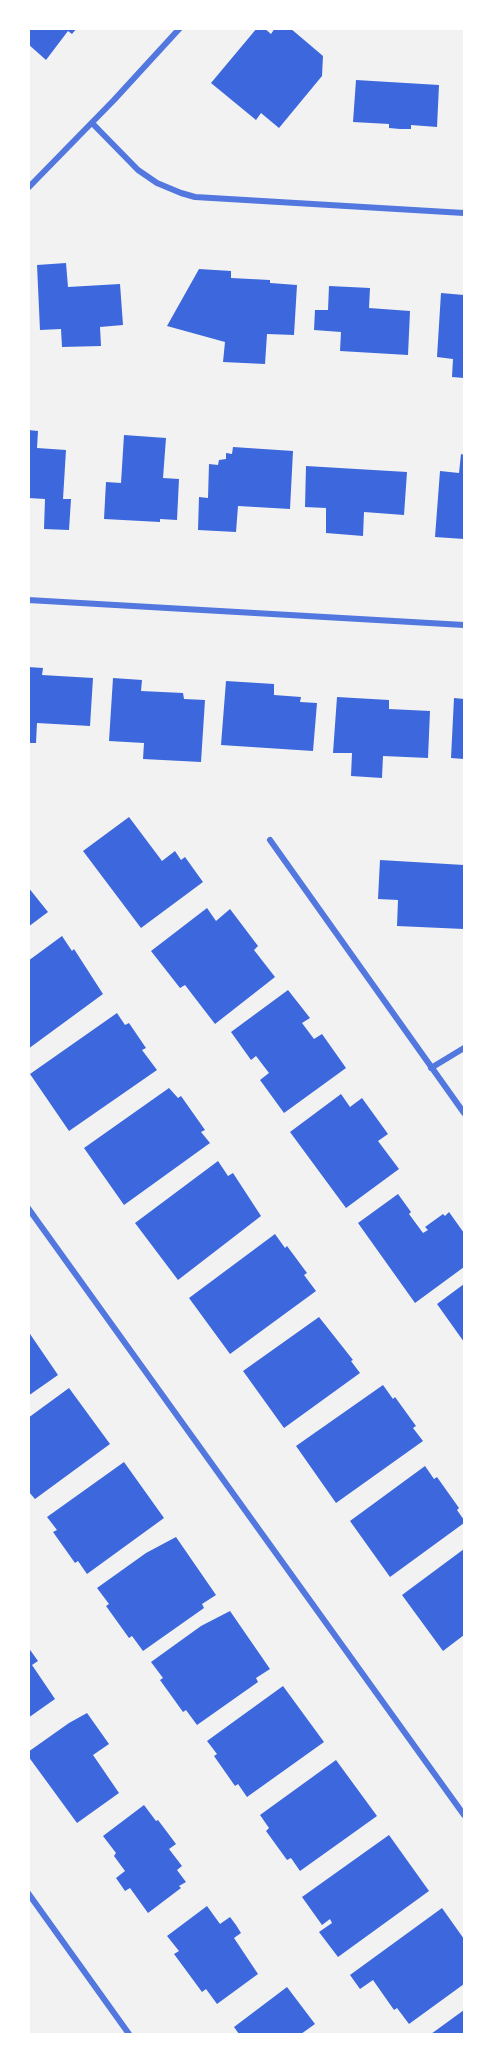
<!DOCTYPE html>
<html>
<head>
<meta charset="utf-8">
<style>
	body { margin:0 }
	#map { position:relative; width:493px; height:2063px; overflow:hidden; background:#f2f2f2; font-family:Mulish,sans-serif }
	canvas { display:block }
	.frame { position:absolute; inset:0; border:30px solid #fff; pointer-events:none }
</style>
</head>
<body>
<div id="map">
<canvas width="493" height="2063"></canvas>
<div class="frame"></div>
</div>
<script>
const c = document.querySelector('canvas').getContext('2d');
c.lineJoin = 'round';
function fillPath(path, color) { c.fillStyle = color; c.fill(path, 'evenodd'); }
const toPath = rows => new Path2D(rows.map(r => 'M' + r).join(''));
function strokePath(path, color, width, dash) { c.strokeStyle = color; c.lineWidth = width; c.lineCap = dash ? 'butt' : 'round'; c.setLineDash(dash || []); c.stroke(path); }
fillPath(toPath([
	[28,28,77,28,72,34,68,31,46,60,28,44],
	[257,28,264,28,271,34,275,28,290,28,323,56,322,76,279,128,261,113,256,120,211,83],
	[356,80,439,85,437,127,411,125,411,129,400,129,389,128,389,124,353,122],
	[66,263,68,287,120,284,123,325,100,327,101,346,62,347,61,329,40,330,37,265],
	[199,269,231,271,231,278,270,280,270,283,297,285,294,335,267,334,265,364,223,362,225,342,167,326],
	[329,286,370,288,369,308,410,311,408,355,340,351,341,332,314,330,315,310,328,310],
	[441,293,464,295,464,378,452,377,453,359,437,357],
	[28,430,38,431,37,448,66,450,63,499,71,499,69,530,44,529,45,499,28,498],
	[124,435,166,438,163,478,179,479,177,520,160,519,160,522,104,519,106,482,121,483],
	[233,447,293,451,290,509,238,506,236,532,198,530,199,497,208,498,209,464,218,465,219,460,226,459,226,453,232,454],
	[461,454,464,455,464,539,435,537,440,471,459,473],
	[306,466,407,472,404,515,364,512,363,536,326,533,326,508,305,507],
	[28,667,43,668,42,675,93,678,90,726,37,723,36,743,28,743],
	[113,678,142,680,141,691,183,693,184,699,205,700,201,762,143,759,144,743,109,741],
	[226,681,274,684,274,695,301,697,300,702,317,703,313,751,221,745],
	[337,697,389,700,389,709,430,711,428,758,383,756,382,778,351,776,352,753,333,753],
	[454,698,464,699,464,759,451,758],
	[129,817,162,861,175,851,181,860,185,857,203,882,141,928,83,851],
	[380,860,464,865,464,929,397,926,398,900,378,899],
	[28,887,48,912,28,927],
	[207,908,216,921,230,909,258,946,254,950,275,977,215,1024,185,985,180,988,151,951],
	[62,936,72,951,74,949,103,994,28,1049,28,961],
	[288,990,310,1018,302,1023,314,1039,322,1034,346,1068,284,1113,260,1080,269,1073,256,1056,251,1060,231,1032],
	[117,1013,125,1025,129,1023,146,1048,142,1050,157,1070,69,1131,30,1074],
	[169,1088,178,1098,181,1096,205,1130,201,1132,210,1143,124,1205,84,1148],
	[341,1094,350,1107,362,1098,388,1134,378,1141,399,1169,346,1208,290,1132],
	[218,1161,228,1176,233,1173,261,1216,178,1280,135,1223],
	[398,1194,411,1212,409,1214,423,1233,428,1230,425,1227,443,1214,445,1216,449,1212,464,1233,464,1267,415,1303,358,1223],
	[275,1234,285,1248,287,1246,307,1273,304,1275,316,1291,230,1354,189,1298],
	[464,1284,464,1342,437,1304],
	[319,1317,353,1360,351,1361,360,1373,284,1428,243,1371],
	[28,1331,58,1375,28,1396],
	[383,1385,393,1399,395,1397,416,1426,413,1428,423,1441,336,1503,296,1446],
	[69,1388,110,1444,35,1499,28,1491,28,1418],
	[124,1462,164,1518,87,1574,78,1561,75,1563,53,1532,57,1530,47,1517],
	[425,1466,434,1479,437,1477,459,1508,457,1510,464,1520,464,1523,390,1577,350,1521],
	[176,1537,216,1595,202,1604,204,1608,143,1651,132,1636,129,1638,106,1606,109,1604,97,1588,146,1553],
	[464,1549,464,1635,443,1651,402,1595],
	[230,1611,270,1669,256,1678,258,1682,197,1725,186,1710,183,1712,160,1680,163,1678,151,1662,201,1626],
	[28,1647,38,1661,32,1665,55,1699,28,1718],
	[283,1686,324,1742,247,1797,238,1784,235,1786,214,1756,217,1754,207,1741],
	[87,1713,109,1744,93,1755,119,1793,77,1823,28,1756,28,1752,69,1723],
	[336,1760,377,1816,300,1871,291,1858,287,1860,266,1831,269,1828,260,1815],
	[144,1805,156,1821,158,1820,176,1844,169,1849,182,1866,177,1870,186,1882,179,1886,181,1888,148,1913,130,1888,125,1891,116,1878,125,1871,114,1856,116,1853,103,1836],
	[389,1835,429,1891,338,1957,319,1932,332,1923,330,1919,322,1925,302,1897],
	[207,1906,220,1924,230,1917,236,1925,241,1933,234,1938,258,1974,217,2004,206,1989,202,1992,174,1954,179,1951,167,1936],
	[442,1908,464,1939,464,1984,409,2024,397,2008,394,2010,373,1980,360,1989,350,1975],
	[287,1987,315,2024,301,2034,239,2034,234,2027],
	[464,2010,464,2034,431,2034]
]), '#3d67dc');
strokePath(toPath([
	[92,123,138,170,157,183,181,193,195,197,464,213],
	[28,188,114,100,180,28],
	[28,600,464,625],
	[270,840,464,1113],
	[431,1068,464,1048],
	[28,1208,464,1815],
	[28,1893,129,2034]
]), '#5277de', 6);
</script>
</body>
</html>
